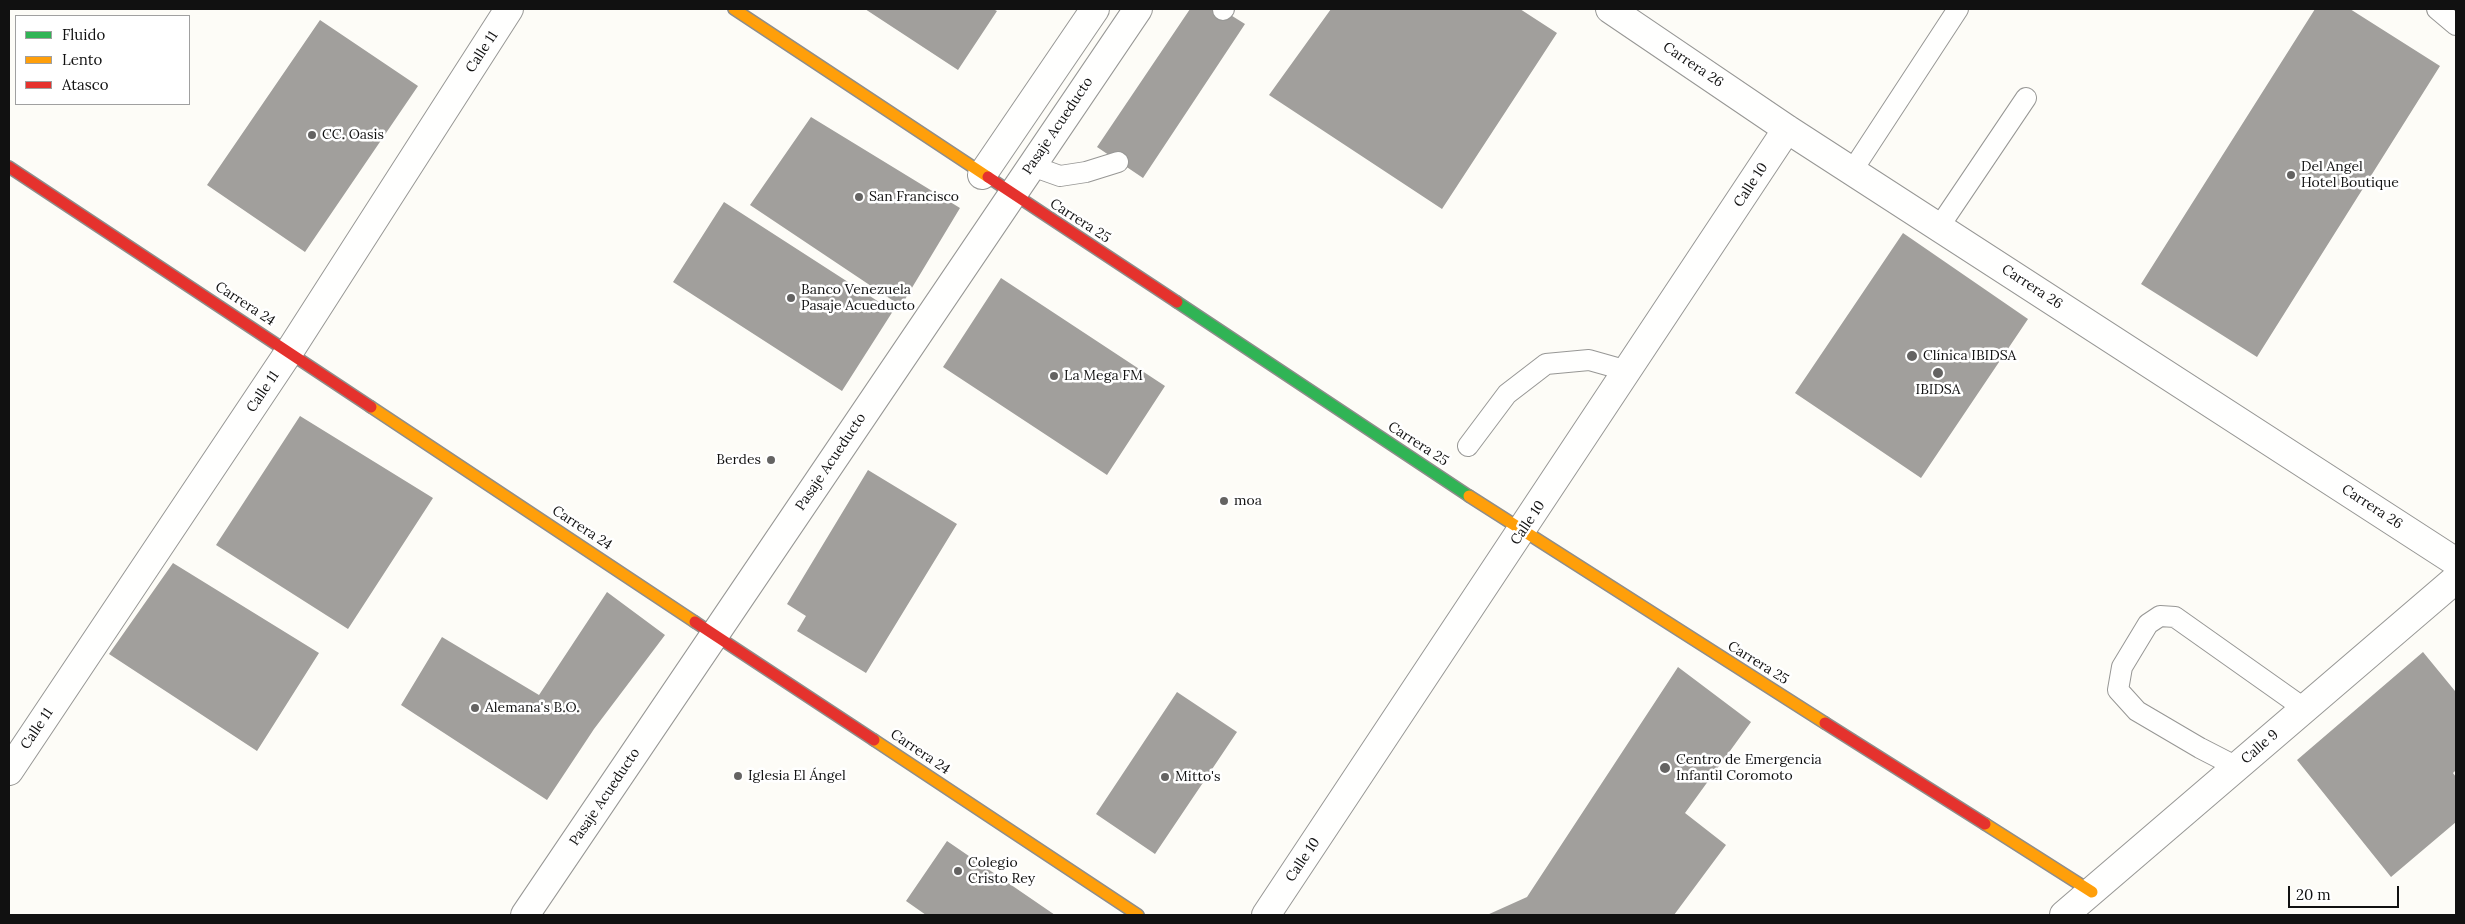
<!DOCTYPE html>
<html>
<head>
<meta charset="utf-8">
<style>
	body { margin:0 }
	#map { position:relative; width:2465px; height:924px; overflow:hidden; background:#fdfcf7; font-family:Lora,serif }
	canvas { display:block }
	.frame { position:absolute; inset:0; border:10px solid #111; pointer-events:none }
	.legend { position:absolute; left:15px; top:15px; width:175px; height:90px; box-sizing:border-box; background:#fff; border:1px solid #a0a0a0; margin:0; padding:6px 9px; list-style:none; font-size:15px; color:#111 }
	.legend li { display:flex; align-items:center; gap:10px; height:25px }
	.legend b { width:25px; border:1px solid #a0a0a0 }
	.scale { position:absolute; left:2288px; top:886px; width:111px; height:22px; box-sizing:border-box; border:2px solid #111; border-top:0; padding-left:6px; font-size:15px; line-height:18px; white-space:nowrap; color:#111; -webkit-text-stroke:4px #fff; paint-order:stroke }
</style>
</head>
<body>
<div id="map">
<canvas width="2465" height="924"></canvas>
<div class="frame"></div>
<ul class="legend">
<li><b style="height:6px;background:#30b455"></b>Fluido</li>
<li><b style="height:6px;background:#ff9f0a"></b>Lento</li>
<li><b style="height:6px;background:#e5322d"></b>Atasco</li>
</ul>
<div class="scale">20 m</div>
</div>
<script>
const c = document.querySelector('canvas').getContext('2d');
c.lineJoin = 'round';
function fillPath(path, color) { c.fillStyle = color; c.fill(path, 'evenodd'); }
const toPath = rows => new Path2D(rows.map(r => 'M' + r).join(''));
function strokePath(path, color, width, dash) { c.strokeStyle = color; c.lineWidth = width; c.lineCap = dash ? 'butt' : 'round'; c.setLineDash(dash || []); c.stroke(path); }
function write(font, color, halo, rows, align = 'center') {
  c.font = font + ' Lora,serif'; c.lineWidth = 5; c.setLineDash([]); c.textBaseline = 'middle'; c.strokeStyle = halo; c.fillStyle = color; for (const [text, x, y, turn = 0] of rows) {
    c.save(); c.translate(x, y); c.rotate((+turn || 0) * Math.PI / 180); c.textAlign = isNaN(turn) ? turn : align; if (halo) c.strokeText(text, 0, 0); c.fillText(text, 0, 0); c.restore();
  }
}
fillPath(toPath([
	[865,9,993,9,997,11,958,70],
	[1190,9,1221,9,1245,24,1143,178,1097,147],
	[1331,9,1520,9,1557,33,1442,209,1269,95],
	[2315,9,2350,9,2440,66,2257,357,2141,284],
	[320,20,418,86,305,252,207,185],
	[811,117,960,208,901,306,750,205],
	[724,202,893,311,842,391,673,282],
	[1903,233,2028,319,1921,478,1795,393],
	[1001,278,1165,386,1107,475,943,367],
	[300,416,433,498,348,629,216,545],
	[868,470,957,524,866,673,797,631,806,616,787,604],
	[173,563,319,653,257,751,109,654],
	[607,592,665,635,594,729,547,800,401,705,442,637,539,695],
	[2423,652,2455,691,2456,690,2456,770,2453,773,2456,777,2456,822,2391,877,2297,760],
	[1678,667,1751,722,1685,813,1726,845,1674,915,1487,915,1527,897],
	[1177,692,1237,732,1155,854,1096,814],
	[947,841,1055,915,926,915,906,901]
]), '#a19f9c');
const lane = toPath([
	[2437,9,2456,25],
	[1223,10,1224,9],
	[1032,166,1060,176,1086,172,1118,162],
	[1852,171,1958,9],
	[1939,227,2026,98],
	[1468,446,1507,394,1546,364,1589,360,1628,371],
	[2237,767,2200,748,2137,711,2118,690,2122,667,2148,624,2160,616,2175,617,2305,709]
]);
const street = toPath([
	[1610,9,1787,129,2456,562],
	[982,175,1095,9],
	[9,771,289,352,509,9],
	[525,915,1138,9],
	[1266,915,1787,129],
	[2064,915,2456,579]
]);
const fast = toPath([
	[1177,302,1469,496]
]);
const slow = toPath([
	[734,9,988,177],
	[371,407,695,622],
	[1469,496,1825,723],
	[874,740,1138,915],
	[1985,824,2092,892]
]);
const jam = toPath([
	[9,167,371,407],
	[988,177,1177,302],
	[695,622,874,740],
	[1825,723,1985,824]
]);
strokePath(lane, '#979795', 22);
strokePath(street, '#979795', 30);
strokePath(fast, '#8e8d8b', 14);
strokePath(slow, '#8e8d8b', 14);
strokePath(jam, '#8e8d8b', 14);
strokePath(lane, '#fffffe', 20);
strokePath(street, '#fffffe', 28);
strokePath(fast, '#30b455', 11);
strokePath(slow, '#ff9f0a', 11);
strokePath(jam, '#e5322d', 11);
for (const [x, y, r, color] of [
	[312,135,5,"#646362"],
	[2291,175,5,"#646362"],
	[859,197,5,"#646362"],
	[791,298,5,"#646362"],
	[1912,356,6,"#646362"],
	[1938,373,6,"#646362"],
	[1054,376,5,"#646362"],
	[771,460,5,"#646362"],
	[1224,501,5,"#646362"],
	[475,708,5,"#646362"],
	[1665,768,6,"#646362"],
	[738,776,5,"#646362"],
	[1165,777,5,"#646362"],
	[958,871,5,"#646362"]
]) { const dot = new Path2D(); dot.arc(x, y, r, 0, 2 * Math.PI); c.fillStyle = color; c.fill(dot); strokePath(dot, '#fff', 2); }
write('14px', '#111', '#fff', [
	["Calle 11",482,52,-57],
	["Carrera 26",1693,65,34],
	["Pasaje Acueducto",1058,126,-56],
	["Calle 10",1751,185,-57],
	["Carrera 25",1080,221,33],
	["Carrera 26",2032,287,33],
	["Carrera 24",245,304,33],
	["Calle 11",263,392,-56],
	["Carrera 25",1418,444,33],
	["Pasaje Acueducto",831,462,-56],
	["Carrera 26",2372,507,33],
	["Calle 10",1528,523,-56],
	["Carrera 24",582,528,33],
	["Carrera 25",1758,663,32],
	["Calle 11",37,729,-56],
	["Calle 9",2260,747,-41],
	["Carrera 24",920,752,34],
	["Pasaje Acueducto",605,797,-56],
	["Calle 10",1303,860,-56]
]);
write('14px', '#111', '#fff', [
	["CC. Oasis",322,135],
	["Del Angel",2301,167],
	["Hotel Boutique",2301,183],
	["San Francisco",869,197],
	["Banco Venezuela",801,290],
	["Pasaje Acueducto",801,306],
	["Clínica IBIDSA",1923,356],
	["La Mega FM",1064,376],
	["IBIDSA",1938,390,"center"],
	["Berdes",761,460,"right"],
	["moa",1234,501],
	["Alemana's B.O.",485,708],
	["Centro de Emergencia",1676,760],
	["Infantil Coromoto",1676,776],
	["Iglesia El Ángel",748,776],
	["Mitto's",1175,777],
	["Colegio",968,863],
	["Cristo Rey",968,879]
], 'left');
</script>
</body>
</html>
